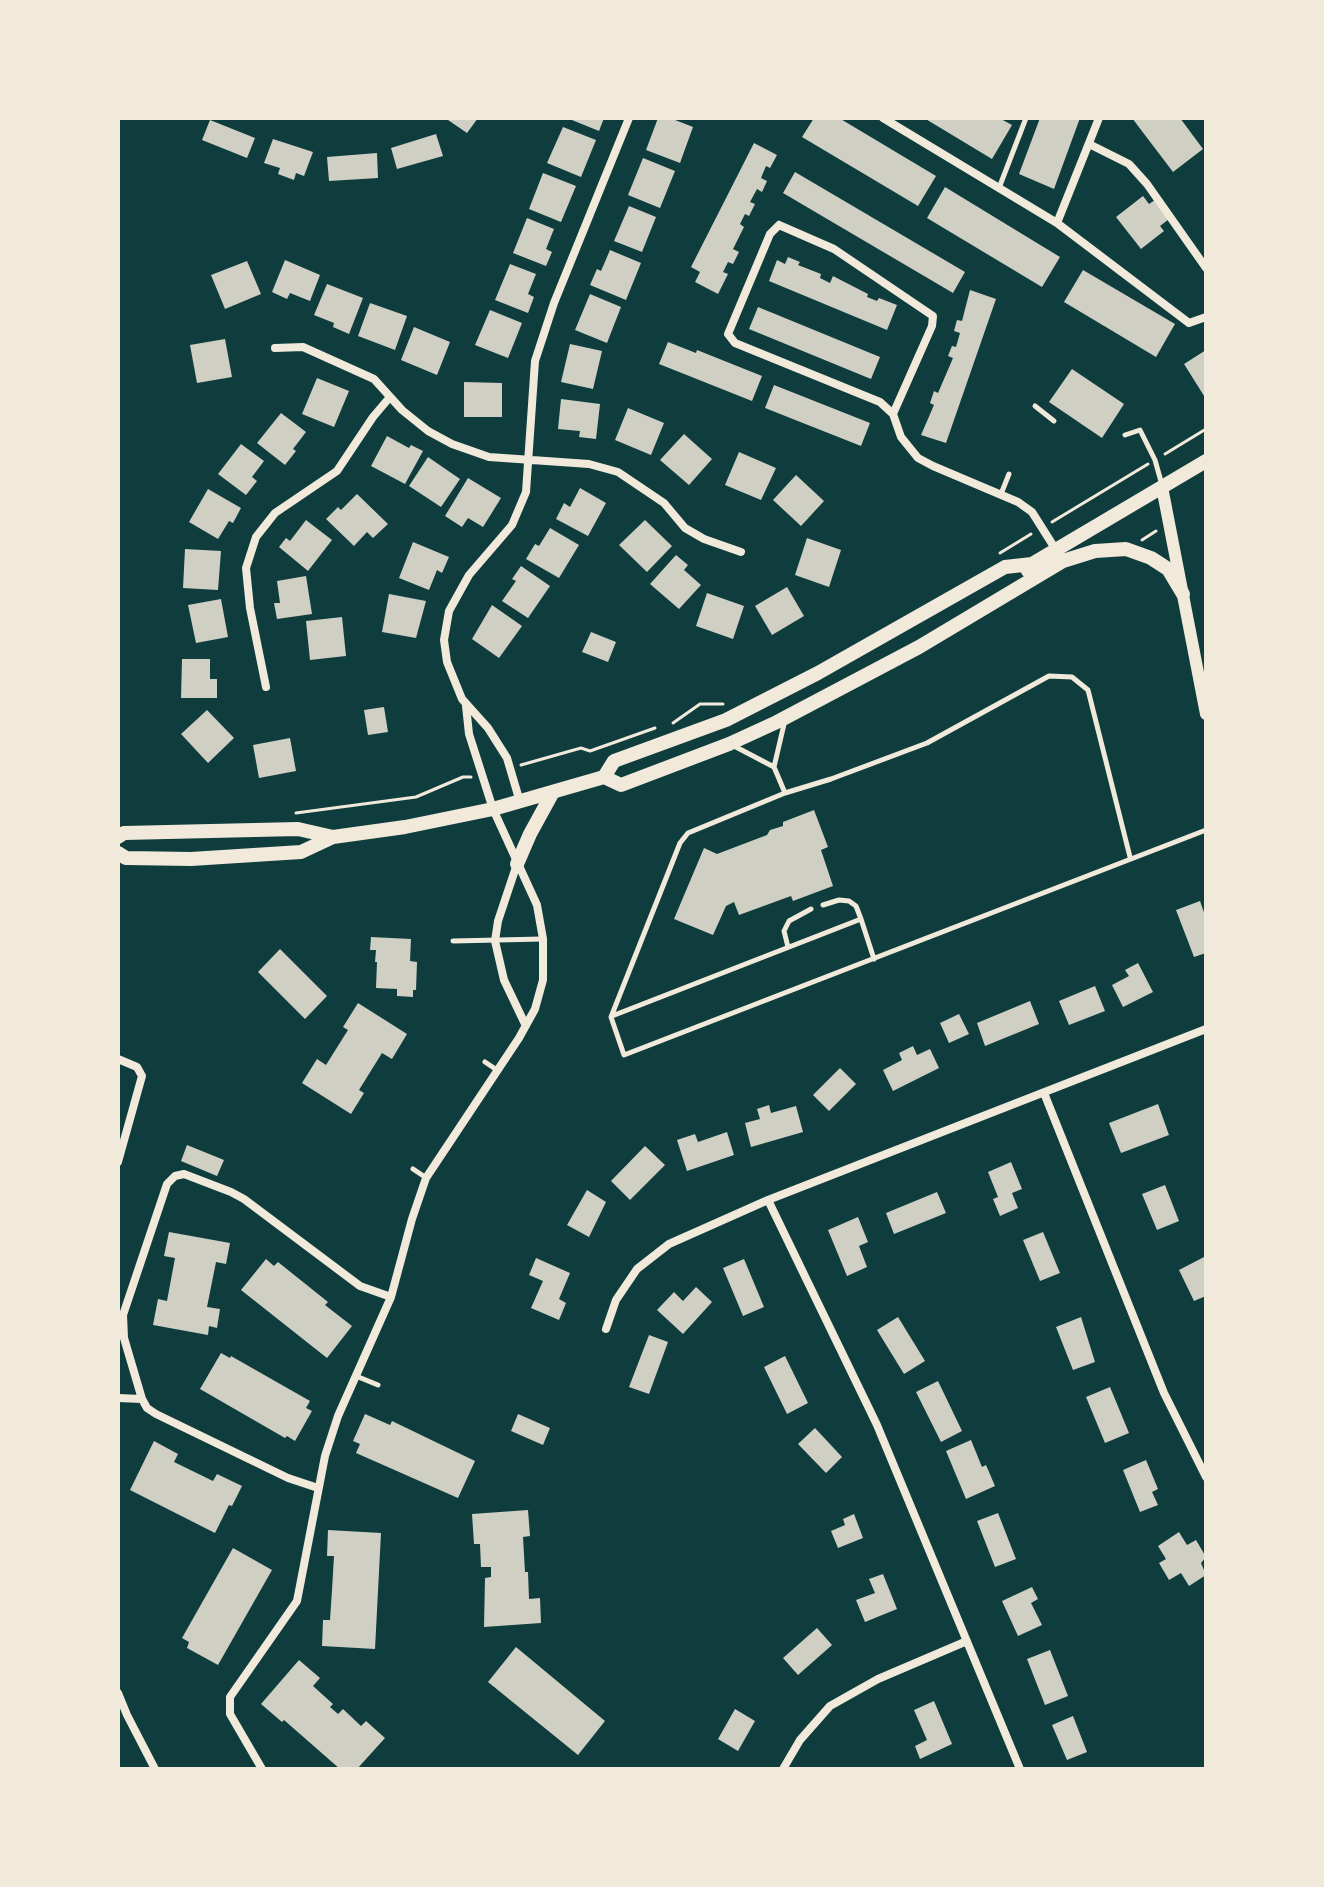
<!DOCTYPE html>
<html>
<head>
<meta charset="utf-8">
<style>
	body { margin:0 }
	#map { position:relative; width:1324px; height:1887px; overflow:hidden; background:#0f3d3e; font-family:"Public Sans",sans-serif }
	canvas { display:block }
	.frame { position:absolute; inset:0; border:120px solid #f1e9da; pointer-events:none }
</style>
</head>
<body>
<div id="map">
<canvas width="1324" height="1887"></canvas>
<div class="frame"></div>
</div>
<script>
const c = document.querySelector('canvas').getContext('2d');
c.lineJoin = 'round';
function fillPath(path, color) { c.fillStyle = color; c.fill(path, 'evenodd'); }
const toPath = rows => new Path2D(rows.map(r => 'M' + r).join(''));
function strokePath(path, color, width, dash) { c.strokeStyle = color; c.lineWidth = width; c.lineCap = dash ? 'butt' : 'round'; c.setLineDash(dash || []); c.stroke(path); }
fillPath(toPath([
	[450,118,478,118,467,133,448,120],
	[567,118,604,118,599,131],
	[658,118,670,118,693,127,680,163,646,150],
	[814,118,839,118,936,176,918,206,802,137],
	[924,118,999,118,1012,125,992,159],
	[1040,118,1080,118,1054,189,1019,174],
	[1132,118,1180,118,1203,149,1173,172],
	[210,120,255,138,247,158,202,140],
	[563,127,596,140,581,177,547,163],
	[436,134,443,156,397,169,391,148],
	[273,139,313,152,304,176,296,173,294,180,278,174,280,168,264,163],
	[754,143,777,155,770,168,766,166,761,178,767,181,762,192,757,189,750,202,755,204,749,216,745,214,740,224,744,227,733,249,739,252,733,264,728,262,723,272,728,274,718,294,695,282,700,272,691,267],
	[377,153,378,178,329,181,327,157],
	[643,158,675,171,660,208,628,195],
	[795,172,965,272,953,293,783,193],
	[543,173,576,186,561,222,529,209],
	[945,187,1060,257,1042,287,927,218],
	[1143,196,1149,204,1155,200,1169,219,1160,226,1164,231,1141,249,1116,217],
	[629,206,656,217,642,252,614,241],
	[527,218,554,229,546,249,552,252,546,266,513,253],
	[610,250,641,263,626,300,590,285,597,269,601,271],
	[788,257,800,262,798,265,821,274,820,278,830,283,833,276,868,294,867,297,877,301,879,298,897,305,887,330,769,281,777,260,785,264],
	[285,260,320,275,310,301,290,293,287,299,272,292],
	[247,261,261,294,225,309,211,275],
	[510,264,536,274,528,294,534,297,528,313,495,300],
	[1083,270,1175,324,1156,357,1064,302],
	[327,284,363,298,349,334,333,327,334,323,314,315],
	[970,290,996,299,946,443,921,435,934,405,930,403,934,391,938,393,953,358,948,356,952,346,956,347,960,333,954,331,957,320,962,321],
	[590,294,621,307,607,343,575,330],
	[370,303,407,316,395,350,358,336],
	[758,307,880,357,871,379,749,329],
	[490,310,522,323,508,358,475,345],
	[414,327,450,342,437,375,401,360],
	[225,339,232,377,197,383,190,345],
	[668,342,696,353,697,350,762,376,752,401,659,364],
	[570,344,602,351,593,389,561,382],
	[1206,350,1206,399,1184,364],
	[1072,369,1124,404,1102,438,1049,402],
	[317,378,349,391,334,427,302,414],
	[464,382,502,383,502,417,464,417],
	[774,385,870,423,861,446,765,408],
	[561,399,600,404,596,439,579,437,580,431,558,429],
	[628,408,664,423,651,455,615,440],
	[281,413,306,432,293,449,296,451,285,465,257,443],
	[684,434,712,459,689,485,660,460],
	[387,436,409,448,411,445,423,451,405,484,371,466],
	[241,444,264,461,252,477,257,481,246,495,218,474],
	[739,452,776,468,761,500,725,485],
	[428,457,460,479,441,507,409,486],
	[796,475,824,501,801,526,773,500],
	[468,478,501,498,483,527,468,518,462,527,445,516],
	[580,488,606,503,588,536,556,519,564,503,570,507],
	[208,489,241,508,233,523,229,521,218,539,189,522],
	[357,494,388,524,373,538,367,532,354,546,326,519,338,507,341,510],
	[306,520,332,540,308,571,279,547,286,538,290,541],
	[645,520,672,546,647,572,619,545],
	[550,528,579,545,559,578,526,559,535,544,539,546],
	[807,538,841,550,829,587,795,575],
	[413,542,449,557,442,573,437,570,429,590,399,578],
	[185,549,221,551,218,590,183,588],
	[676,555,688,565,684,570,701,585,679,609,650,584],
	[521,566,550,586,528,618,502,601,516,581,512,579],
	[306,576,312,614,277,619,274,603,280,603,277,581],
	[787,587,804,616,772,635,755,606],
	[707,593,744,606,733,639,696,626],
	[389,594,426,601,416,638,382,632],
	[221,599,228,637,196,643,188,605],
	[492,605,522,626,499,658,472,639],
	[342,617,346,656,310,660,306,621],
	[591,632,616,642,608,662,582,652],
	[182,659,210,659,210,679,217,679,217,698,181,698],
	[384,707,388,732,368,735,364,710],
	[207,710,234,738,208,763,181,734],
	[290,738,296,771,259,778,253,745],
	[814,810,828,847,821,850,833,886,793,901,791,896,739,915,734,902,726,906,713,935,674,919,704,848,717,854,767,835,770,830,783,826,783,822],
	[1200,901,1206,918,1206,953,1194,957,1176,910],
	[371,937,411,939,410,961,417,962,416,990,413,990,413,997,397,996,397,989,376,988,377,962,375,962,376,950,370,950],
	[280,949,327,996,305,1019,258,972],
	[1138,963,1153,992,1123,1007,1112,985,1129,976,1125,970],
	[1095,986,1105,1011,1069,1025,1059,1001],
	[1030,1001,1039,1024,985,1046,977,1023],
	[358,1003,407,1034,392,1059,382,1053,359,1090,364,1093,351,1114,302,1083,317,1059,326,1065,348,1030,343,1027],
	[959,1014,969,1034,949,1043,940,1023],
	[913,1046,917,1055,930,1049,939,1068,893,1091,883,1070,902,1060,899,1053],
	[840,1068,856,1084,829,1111,813,1095],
	[1158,1104,1169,1135,1121,1153,1109,1123],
	[769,1105,771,1113,796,1106,803,1132,751,1147,745,1123,760,1119,757,1109],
	[727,1132,734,1155,687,1171,677,1140,695,1134,698,1142],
	[187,1145,224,1160,217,1176,181,1161],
	[645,1146,665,1165,630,1200,611,1181],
	[1011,1162,1022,1189,1012,1193,1018,1208,1000,1216,993,1199,998,1197,988,1172],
	[1165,1185,1179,1221,1157,1230,1142,1194],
	[587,1190,606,1202,589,1237,567,1225],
	[937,1192,946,1213,894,1234,886,1213],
	[858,1217,868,1242,859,1246,867,1267,847,1276,828,1230],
	[169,1232,230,1243,226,1264,216,1262,207,1307,220,1309,217,1328,209,1326,208,1335,153,1325,158,1299,167,1301,175,1258,164,1256],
	[1043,1232,1060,1273,1040,1281,1023,1240],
	[1206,1256,1206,1296,1194,1301,1179,1270],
	[536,1258,570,1273,559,1299,566,1303,559,1320,531,1308,543,1281,529,1275],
	[266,1259,274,1266,278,1262,328,1302,325,1305,352,1326,327,1358,241,1290],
	[744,1259,764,1307,743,1316,723,1268],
	[696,1287,712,1302,683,1334,657,1310,674,1292,683,1301],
	[898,1317,925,1361,904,1374,877,1330],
	[1081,1317,1095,1362,1073,1370,1056,1327],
	[649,1335,668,1342,649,1394,629,1387],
	[221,1353,230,1358,231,1356,310,1401,306,1408,312,1411,295,1441,287,1436,285,1438,200,1389],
	[785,1356,808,1403,787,1414,764,1367],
	[938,1381,962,1431,941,1442,916,1392],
	[1110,1387,1129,1433,1105,1443,1086,1397],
	[365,1414,390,1425,392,1421,475,1461,458,1498,356,1453,360,1444,353,1441],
	[518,1414,550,1428,543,1445,511,1431],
	[815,1428,842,1457,826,1473,798,1444],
	[971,1440,982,1467,986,1465,995,1486,966,1499,946,1451],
	[154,1441,178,1454,174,1462,213,1481,217,1474,242,1486,232,1506,229,1505,215,1533,130,1490],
	[1146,1460,1158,1489,1152,1492,1158,1505,1140,1512,1123,1470],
	[528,1510,530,1536,523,1537,525,1572,528,1572,529,1599,540,1598,541,1623,484,1627,485,1578,491,1577,491,1567,481,1567,480,1544,474,1544,472,1514],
	[998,1513,1016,1559,995,1567,977,1521],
	[854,1514,863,1538,838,1548,831,1531,845,1525,843,1519],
	[328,1530,381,1533,375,1649,322,1646,323,1620,330,1620,332,1590,334,1556,327,1556],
	[1179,1532,1187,1545,1196,1540,1206,1557,1201,1563,1206,1575,1189,1586,1181,1573,1169,1580,1159,1563,1166,1559,1158,1546],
	[233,1548,272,1570,218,1665,187,1648,189,1642,182,1638],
	[883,1574,897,1609,865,1622,856,1600,875,1593,869,1579],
	[1032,1587,1038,1599,1031,1603,1042,1625,1018,1636,1002,1601],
	[817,1628,832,1645,798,1675,783,1658],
	[516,1647,605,1721,578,1755,488,1682],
	[1050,1650,1068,1696,1045,1705,1027,1659],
	[299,1660,320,1678,313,1686,333,1704,330,1707,338,1714,343,1709,361,1726,366,1721,385,1738,357,1769,340,1769,284,1720,282,1722,261,1704],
	[934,1701,952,1744,920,1759,915,1746,927,1740,914,1710],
	[735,1709,755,1721,738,1751,718,1739],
	[1073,1716,1087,1752,1067,1760,1052,1725]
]), '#cfcfc3');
strokePath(toPath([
	[1165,454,1206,429],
	[1052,522,1148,464],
	[1142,540,1156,531],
	[1000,553,1031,534],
	[673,723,700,704,723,704],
	[521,765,581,748,590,751,655,728],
	[296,813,416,797,463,777,471,777]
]), '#f1e9da', 3);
strokePath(toPath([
	[999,188,1026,118],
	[1035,406,1054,421],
	[1125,435,1140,430,1155,460,1162,485],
	[1001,494,1009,474],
	[734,746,774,767,785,720],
	[774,767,785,793,688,833,680,843,611,1017,624,1055,1206,830],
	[785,793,831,779,927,743,1049,676,1072,677,1088,690,1130,857],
	[823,905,839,900,849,901,856,906,861,919],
	[453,941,542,939],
	[788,947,784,931,789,921,811,909],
	[612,1016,861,919,874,959],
	[485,1062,497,1070],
	[413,1169,425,1177],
	[356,1376,378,1385]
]), '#f1e9da', 5);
strokePath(toPath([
	[883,118,1057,223,1189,323,1206,317],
	[1089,144,1129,164,1147,184,1206,268],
	[1057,223,1099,118],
	[779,225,834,249,933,316,932,326,893,414,880,402,735,343,728,334,770,234,779,225],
	[275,348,303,347,374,379,402,410,428,431,452,444,489,457,589,464,618,472,664,503,685,528,704,539,741,552],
	[893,414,901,437,918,458,933,466,1018,502,1032,512,1056,550],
	[266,687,250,608,246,568,256,537,275,513,337,471,373,417,390,397],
	[520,802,507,758,488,728,462,699,447,662,444,640,449,611,469,575,512,525,526,492,535,361,554,303,629,118],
	[517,864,498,921,495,941,504,980,525,1024],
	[118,1059,137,1067,142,1076,118,1162],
	[1044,1093,1164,1393,1206,1477],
	[768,1200,877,1425,1020,1769],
	[606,1329,616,1300,637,1269,669,1244,768,1200,1206,1029],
	[118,1398,142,1399],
	[318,1488,288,1478,156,1414,147,1408,142,1399,124,1338,123,1315,167,1184,175,1176,184,1174,231,1192,244,1199,360,1286,391,1297],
	[118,1693,127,1715,155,1769],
	[262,1769,230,1714,230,1697,297,1601,325,1456,338,1416,391,1297,412,1219,426,1178,519,1038,535,1009,543,980,543,939,537,905,493,809,469,734,466,706],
	[783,1769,800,1740,830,1706,878,1679,967,1641]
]), '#f1e9da', 8);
strokePath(toPath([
	[1162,487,1206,714]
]), '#f1e9da', 12);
strokePath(toPath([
	[1028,571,1032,564,1206,461],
	[604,777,621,785,729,744,777,722,919,647,1063,561,1095,551,1126,549,1151,558,1168,569,1183,594],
	[118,837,124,833,298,829,333,837],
	[118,853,126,858,191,859,301,852,333,837,405,827,493,809,604,777,614,761,726,720,818,673,1005,567,1032,564],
	[517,864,530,834,553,792]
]), '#f1e9da', 14);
</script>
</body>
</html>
